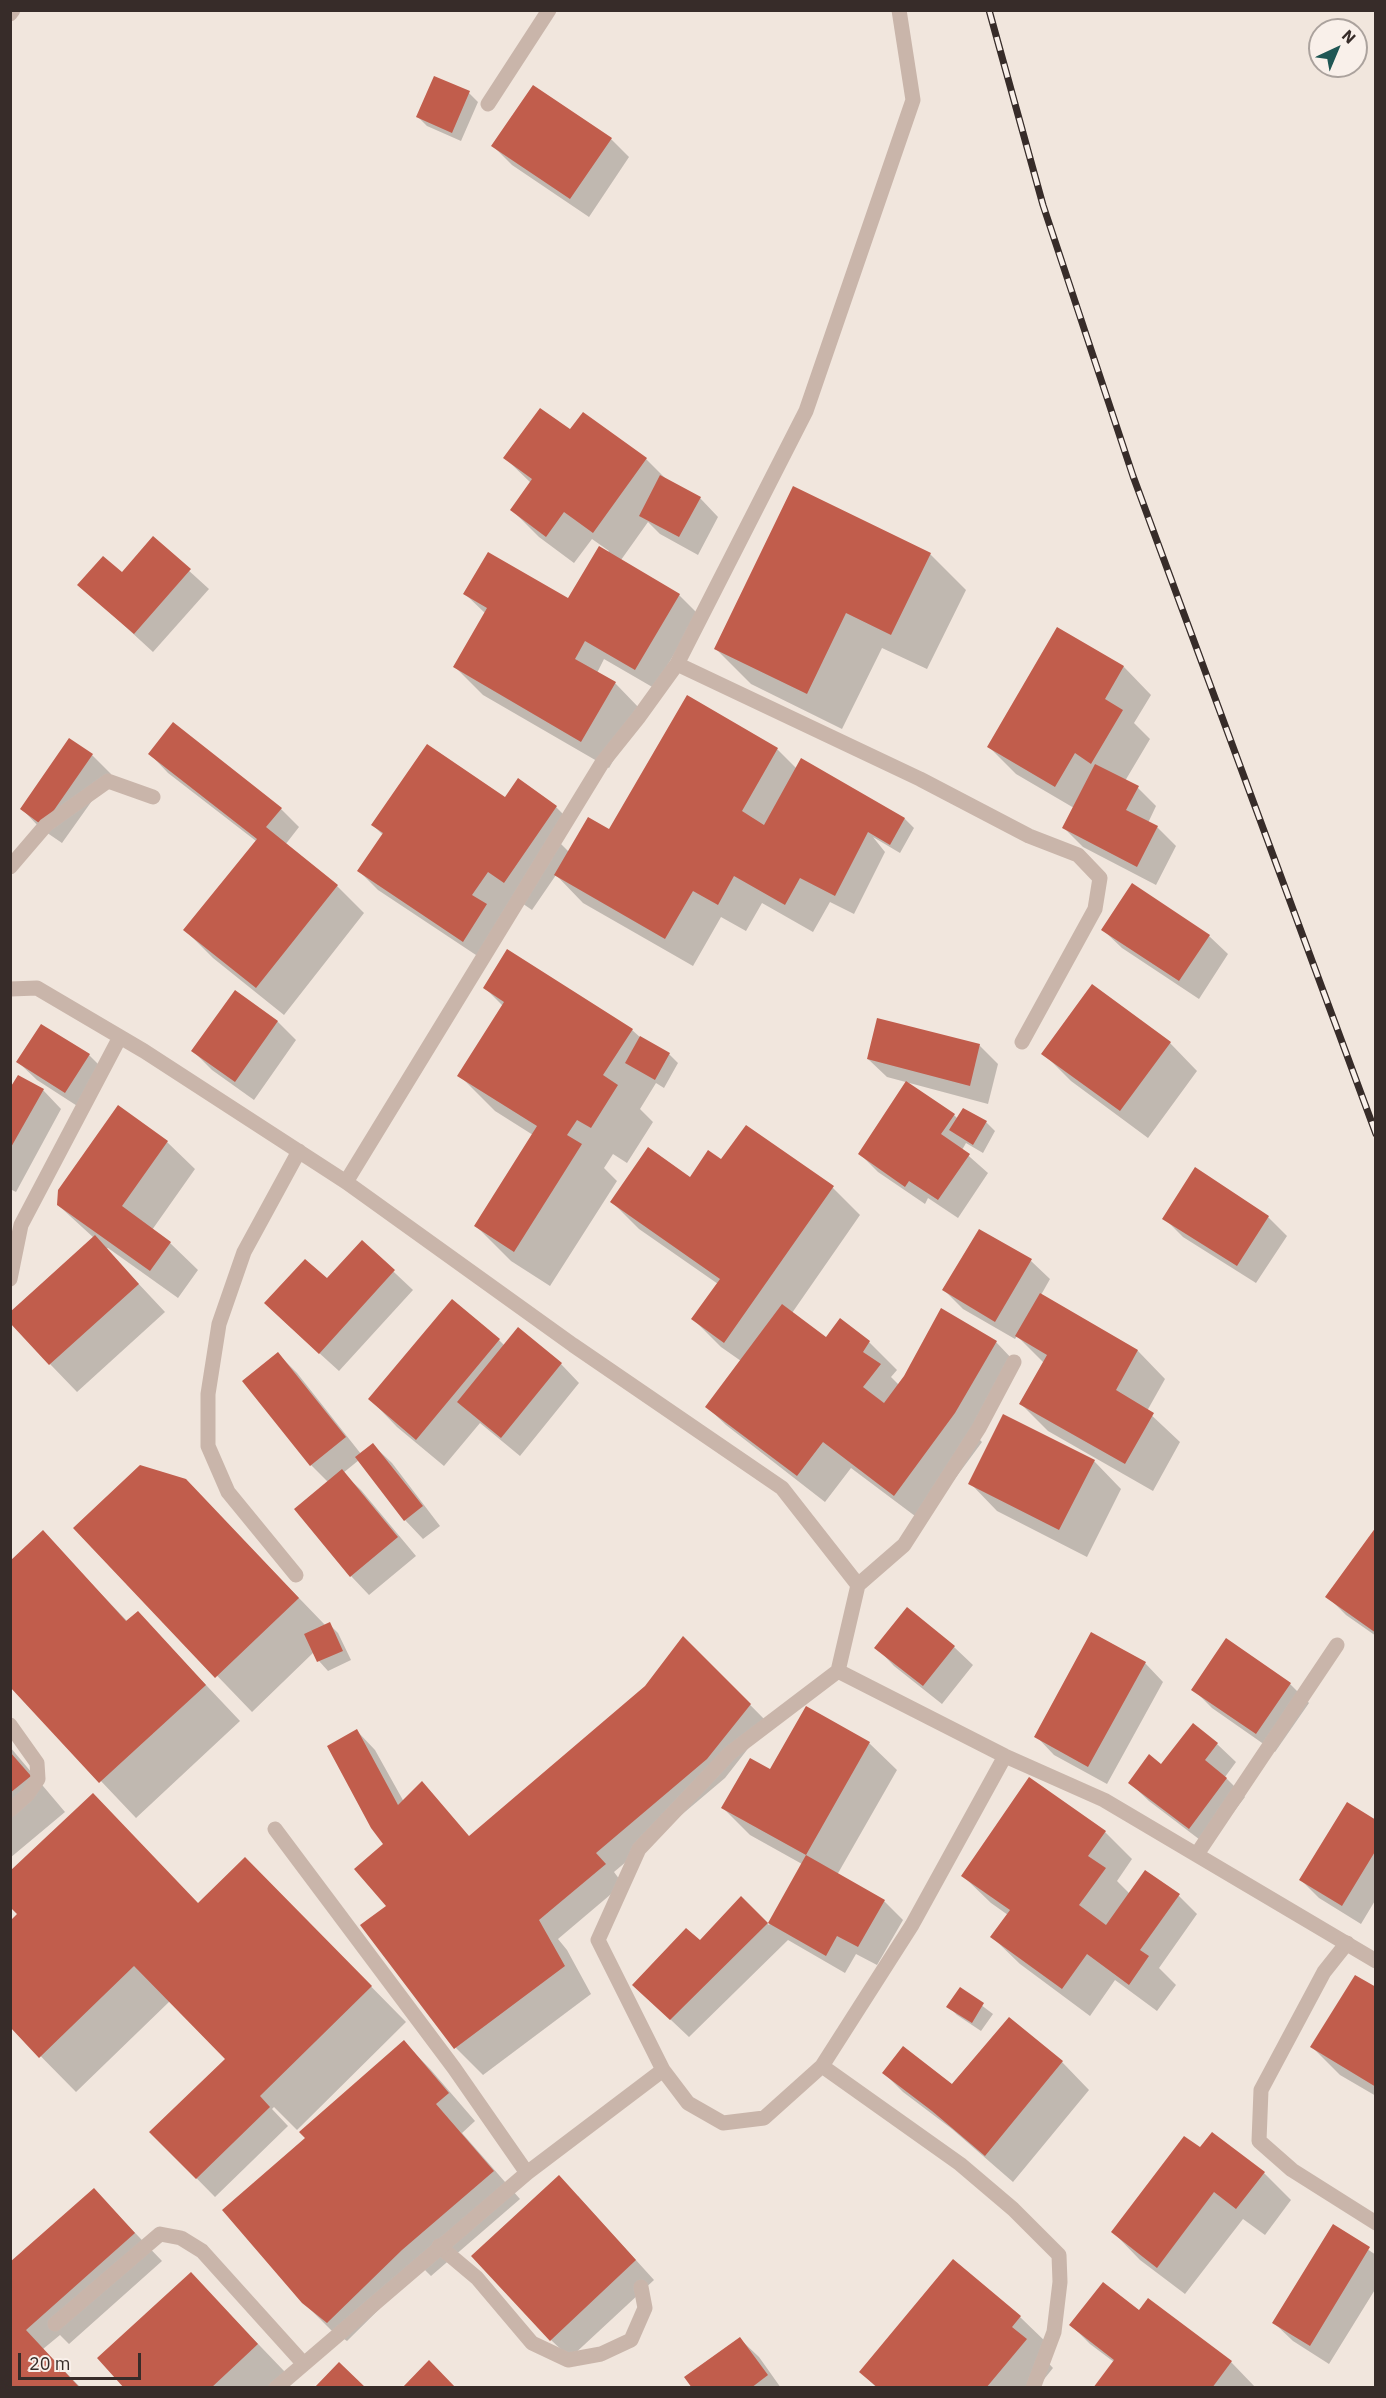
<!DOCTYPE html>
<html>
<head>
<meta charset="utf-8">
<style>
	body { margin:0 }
	#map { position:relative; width:1386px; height:2398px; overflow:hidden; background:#f1e6dd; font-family:"IBM Plex Sans",sans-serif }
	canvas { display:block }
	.frame { position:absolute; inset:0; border:12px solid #372c29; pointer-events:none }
	.north { position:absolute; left:1308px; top:18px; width:60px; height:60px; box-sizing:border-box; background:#f9f0ea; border:2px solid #aba29d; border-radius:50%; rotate:44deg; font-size:16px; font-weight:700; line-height:24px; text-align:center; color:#372c29 }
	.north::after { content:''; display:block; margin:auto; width:21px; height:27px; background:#205755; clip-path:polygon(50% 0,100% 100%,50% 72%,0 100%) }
	.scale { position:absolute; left:18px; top:2353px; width:123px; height:27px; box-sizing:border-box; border:3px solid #372c29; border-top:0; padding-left:8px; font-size:18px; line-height:21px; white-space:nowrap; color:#372c29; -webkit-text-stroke:4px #f9f0ea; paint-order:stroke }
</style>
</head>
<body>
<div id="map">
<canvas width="1386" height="2398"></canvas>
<div class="frame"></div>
<div class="north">N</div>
<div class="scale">20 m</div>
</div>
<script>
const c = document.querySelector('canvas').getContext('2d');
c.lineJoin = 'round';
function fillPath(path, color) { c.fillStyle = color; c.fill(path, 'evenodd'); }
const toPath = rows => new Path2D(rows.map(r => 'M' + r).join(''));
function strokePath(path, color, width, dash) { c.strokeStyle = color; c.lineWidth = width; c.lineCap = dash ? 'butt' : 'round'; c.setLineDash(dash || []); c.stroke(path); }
fillPath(toPath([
	[469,93,478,102,461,141,427,126,418,117],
	[611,139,629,157,589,217,512,165,493,146],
	[570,431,646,459,669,482,700,498,718,517,698,555,660,534,648,522,621,560,679,595,698,614,654,688,604,659,597,673,615,683,642,711,609,768,483,695,455,667,486,614,465,594,569,600,609,551,592,539,574,563,539,537,512,510,531,483,505,458],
	[794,488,930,554,966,590,927,669,882,648,842,729,751,684,716,649],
	[153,538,209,589,153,652,80,585,122,574],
	[1058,629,1124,667,1151,695,1134,723,1150,739,1125,781,1138,788,1156,806,1148,823,1157,827,1176,846,1156,885,1083,847,1064,828,1074,808,1016,774,989,747],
	[777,749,797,769,802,760,905,819,914,828,900,853,873,837,885,852,854,914,830,902,813,932,762,903,746,931,721,917,693,966,583,903,556,875,532,910,516,899,482,959,378,890,359,871,383,835,373,825,512,804,556,807,565,816,552,835,569,852],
	[150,754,281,809,299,827,285,845,337,886,364,913,284,1015,213,958,185,930,256,841,168,773],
	[92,755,111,774,62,843,40,828,22,809],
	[1103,930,1209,936,1228,954,1199,999,1122,948],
	[485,988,632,1030,641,1038,669,1054,678,1063,664,1088,656,1083,640,1109,653,1122,627,1163,613,1154,604,1168,617,1181,550,1286,511,1261,476,1226,533,1135,495,1111,459,1075,503,1006],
	[235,992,278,1022,296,1040,254,1100,212,1070,193,1051],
	[1170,1043,1197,1071,1148,1138,1071,1081,1043,1053],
	[979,1045,998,1064,988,1104,887,1077,868,1059],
	[89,1055,108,1074,85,1111,37,1080,18,1062],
	[43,1090,61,1109,16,1192,10,1189,10,1091],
	[954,1115,958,1119,986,1122,995,1131,983,1153,966,1143,962,1150,988,1173,958,1218,928,1198,925,1204,878,1172,860,1154],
	[167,1142,195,1169,152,1230,170,1243,198,1270,178,1298,108,1248,106,1249,165,1312,77,1392,50,1364,94,1238,58,1205],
	[721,1161,833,1188,860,1215,792,1313,826,1339,869,1342,897,1370,891,1377,899,1385,996,1342,1014,1361,973,1433,982,1442,923,1522,851,1468,825,1502,726,1425,707,1407,741,1361,721,1347,693,1319,718,1284,639,1229,612,1202,690,1179],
	[1268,1217,1287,1236,1256,1283,1183,1237,1164,1218],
	[362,1242,413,1290,339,1371,285,1322],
	[1031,1261,1050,1279,1041,1295,1138,1351,1165,1379,1147,1411,1180,1442,1153,1491,1048,1431,1020,1403,1044,1363,1017,1336,1015,1339,963,1309,944,1290],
	[499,1340,505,1346,561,1364,579,1383,520,1456,480,1423,444,1466,397,1427,370,1399],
	[278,1354,297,1373,361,1454,373,1445,392,1463,440,1526,423,1539,405,1520,359,1460,343,1473,361,1490,416,1556,369,1595,351,1576,328,1482,311,1465],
	[1094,1461,1121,1489,1087,1557,997,1511,970,1483],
	[185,1480,326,1626,329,1624,338,1633,351,1660,328,1671,319,1661,314,1652,252,1712,75,1528],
	[1376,1529,1376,1636,1346,1615,1327,1596],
	[43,1533,128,1622,138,1613,240,1721,136,1818,10,1685],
	[684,1638,768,1723,725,1778,614,1872,623,1884,558,1939,567,1950,591,1994,483,2075,456,2048,387,1907,386,1844,357,1731,375,1750,404,1802,469,1837,646,1687],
	[876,1647,954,1647,973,1665,942,1704,894,1666],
	[1145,1663,1163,1682,1107,1784,1054,1755,1036,1736],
	[1290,1684,1309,1703,1275,1752,1212,1708,1193,1689],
	[869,1743,897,1770,837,1875,884,1901,903,1920,877,1965,856,1954,845,1973,788,1940,689,2037,653,2003,700,1942,741,1898,769,1925,802,1864,750,1835,723,1808,771,1771],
	[1217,1744,1236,1762,1225,1777,1245,1797,1208,1846,1149,1801,1130,1783,1162,1766],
	[10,1747,65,1812,10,1858],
	[93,1795,199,1905,281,1895,406,2022,297,2130,274,2107,272,2109,288,2126,215,2197,151,2132,227,2059,170,2001,76,2092,10,2025,19,1914],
	[1376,1821,1376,1899,1361,1924,1319,1898,1301,1880],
	[1105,1832,1132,1859,1117,1881,1130,1894,1179,1896,1197,1914,1159,1968,1176,1985,1157,2011,1115,1980,1090,2016,1020,1964,992,1937,1008,1915,991,1903,963,1876],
	[960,1989,993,2014,981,2031,957,2015,948,2006],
	[1376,1989,1376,2096,1340,2075,1312,2047],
	[1009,2019,1062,2062,1089,2090,1013,2182,952,2129,903,2092,884,2073,951,2085],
	[404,2042,431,2070,475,2121,462,2133,520,2199,431,2276,422,2267,347,2341,331,2330,303,2302,307,2138],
	[1200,2150,1264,2173,1291,2200,1265,2235,1243,2219,1185,2294,1140,2260,1113,2232],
	[94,2190,162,2261,69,2344,60,2335,43,2349,81,2388,10,2388,10,2264],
	[578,2196,654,2280,570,2358,551,2340],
	[1333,2226,1376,2255,1376,2288,1329,2364,1293,2341,1274,2323],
	[953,2261,1020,2317,1048,2344,1040,2354,1053,2368,1037,2388,877,2388,861,2372],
	[191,2274,285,2372,268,2388,126,2388],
	[1139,2312,1231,2362,1256,2388,1103,2388,1114,2362,1090,2344,1071,2325],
	[740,2339,759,2357,781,2388,694,2388]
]), '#0003');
fillPath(toPath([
	[434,76,470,91,452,133,416,117],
	[533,85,612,138,570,199,491,146],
	[540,408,570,429,583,412,647,458,593,533,564,512,546,537,510,510,532,479,503,458],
	[660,475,701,497,679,537,639,516],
	[793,486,931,553,891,635,846,613,807,694,714,649],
	[153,536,191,569,134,634,77,585,103,556,122,572],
	[599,546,680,594,635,670,585,641,575,659,616,682,581,742,453,667,487,608,463,594,488,552,568,598],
	[1057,627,1124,666,1105,699,1123,710,1091,764,1075,753,1055,787,987,747],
	[687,695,778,748,742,811,764,825,801,758,905,818,890,845,868,832,835,896,800,878,785,905,734,876,718,905,693,891,665,939,554,875,588,817,609,829],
	[173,722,282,808,266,827,338,885,256,988,183,930,257,839,148,754],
	[69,738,93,754,43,826,20,809],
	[427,744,505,797,518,778,557,806,504,883,488,872,472,895,487,904,463,942,357,871,383,833,371,825],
	[1095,764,1139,786,1126,810,1158,826,1137,867,1062,828],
	[1132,883,1210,935,1179,981,1101,930],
	[507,949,633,1029,603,1075,618,1085,591,1128,577,1120,567,1135,582,1144,514,1252,474,1226,537,1126,457,1076,504,1002,483,988],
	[1092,984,1171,1042,1120,1111,1041,1054],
	[235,990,278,1021,235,1082,191,1051],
	[877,1018,980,1044,970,1086,867,1059],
	[41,1024,90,1054,65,1093,16,1062],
	[640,1036,670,1053,655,1080,625,1063],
	[18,1075,44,1089,10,1149,10,1088],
	[906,1081,955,1114,941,1134,970,1154,938,1200,909,1181,905,1187,858,1154],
	[118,1105,168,1141,122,1206,171,1242,150,1271,57,1205,58,1190],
	[963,1108,987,1121,973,1145,949,1130],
	[746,1125,834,1186,724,1343,691,1319,720,1279,610,1202,648,1147,690,1177,708,1150,721,1159],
	[1195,1167,1269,1216,1237,1266,1162,1219],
	[979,1229,1032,1259,995,1322,942,1290],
	[95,1235,139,1284,49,1365,10,1323,10,1312],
	[362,1240,395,1270,319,1354,264,1303,305,1259,327,1278],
	[1040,1293,1138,1350,1116,1390,1154,1413,1125,1464,1019,1404,1047,1355,1015,1336],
	[452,1299,500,1339,416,1440,368,1399],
	[782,1304,826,1337,840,1318,870,1341,863,1352,881,1364,863,1387,884,1403,904,1376,941,1308,997,1341,955,1413,894,1496,823,1442,797,1476,705,1407],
	[518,1327,562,1363,501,1438,457,1402],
	[278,1352,346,1437,310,1466,242,1381],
	[1003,1414,1095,1460,1059,1530,968,1484],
	[373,1443,423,1506,404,1521,355,1457],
	[140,1465,186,1479,299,1598,215,1678,73,1528],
	[342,1469,398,1537,350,1577,294,1509],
	[1376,1527,1376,1633,1325,1597],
	[43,1530,126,1621,138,1611,206,1685,99,1783,10,1687,10,1561],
	[907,1607,955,1646,923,1686,874,1648],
	[330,1622,343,1651,317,1662,304,1634],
	[1091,1632,1146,1662,1088,1767,1034,1737],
	[683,1636,751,1704,707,1759,596,1853,606,1864,539,1920,565,1966,454,2049,360,1925,386,1906,354,1869,383,1844,371,1828,327,1746,357,1729,398,1805,422,1781,469,1836,645,1686],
	[1226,1638,1291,1683,1256,1734,1191,1690],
	[806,1706,870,1742,806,1855,721,1808,750,1758,770,1769],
	[1193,1723,1218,1743,1205,1760,1227,1778,1189,1829,1128,1783,1149,1754,1161,1764],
	[10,1752,31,1776,10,1793],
	[1029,1777,1106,1831,1088,1856,1106,1868,1079,1905,1106,1925,1145,1870,1180,1894,1140,1950,1149,1956,1129,1985,1087,1954,1062,1989,990,1937,1010,1910,961,1876],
	[93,1793,198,1903,245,1857,372,1986,260,2096,270,2107,196,2179,149,2132,225,2059,134,1966,39,2058,10,2027,10,1921,17,1914,10,1907,10,1871],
	[1347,1802,1376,1820,1376,1850,1342,1906,1299,1880],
	[806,1855,885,1900,858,1947,837,1936,826,1956,768,1923],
	[741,1896,768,1923,670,2020,632,1985,686,1928,700,1940],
	[1355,1975,1376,1987,1376,2087,1310,2047],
	[960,1987,984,2003,972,2023,946,2007],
	[1009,2017,1063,2061,985,2156,932,2111,882,2073,903,2046,952,2084],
	[404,2040,449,2093,436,2104,494,2171,402,2250,327,2323,302,2303,222,2210,305,2138,299,2132],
	[1212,2132,1265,2172,1236,2209,1214,2192,1157,2268,1111,2232,1184,2136,1200,2147],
	[559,2175,636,2260,550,2341,471,2256],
	[94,2188,135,2233,26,2330,80,2388,10,2388,10,2262],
	[1333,2224,1370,2247,1310,2346,1272,2323],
	[953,2259,1021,2316,1012,2327,1027,2339,986,2388,878,2388,859,2372],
	[191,2272,258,2344,211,2388,124,2388,97,2358],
	[1103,2282,1139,2310,1148,2298,1232,2361,1212,2388,1093,2388,1114,2360,1069,2325],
	[740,2337,768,2375,751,2388,692,2388,684,2377],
	[429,2360,456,2388,402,2388],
	[339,2362,366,2388,314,2388]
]), '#c15d4c');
strokePath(toPath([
	[1347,1943,1324,1972,1261,2090,1259,2141,1292,2170,1376,2223],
	[439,2246,477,2278,532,2343,568,2360,601,2354,631,2340,645,2308,641,2287]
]), '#c9b5aa', 15);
strokePath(toPath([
	[10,14,13,10],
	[488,104,549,10],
	[677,664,920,779,1029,836,1078,855,1100,878,1095,909,1022,1042],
	[10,867,46,825,108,781,153,797],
	[10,989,37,988,144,1051,346,1182,573,1345,782,1488,858,1585,838,1671,1005,1756,1104,1800,1376,1961],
	[346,1182,602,763,638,718,677,664,806,411,913,100,899,10],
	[10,1279,21,1225,120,1037],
	[296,1575,228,1492,208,1446,208,1394,219,1324,244,1252,299,1151],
	[858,1585,904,1545,979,1428,1014,1362],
	[838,1671,730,1753,639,1849,598,1940,663,2070,688,2103,723,2123,764,2118,822,2066,912,1925,1005,1756],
	[10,1725,37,1763,38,1779,27,1795,10,1810],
	[275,1829,454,2068,527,2173],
	[1197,1854,1337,1645],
	[822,2066,960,2164,1013,2209,1059,2255,1060,2282,1054,2332,1033,2388],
	[55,2324,160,2234,181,2238,202,2251,303,2363],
	[276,2388,527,2173,663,2070]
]), '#c9b5aa', 15);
const rail = toPath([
	[989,10,1043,205,1133,476,1376,1134]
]);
strokePath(rail, '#372c29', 7);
strokePath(rail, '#f9f0ea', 4.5, [14]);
</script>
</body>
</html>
